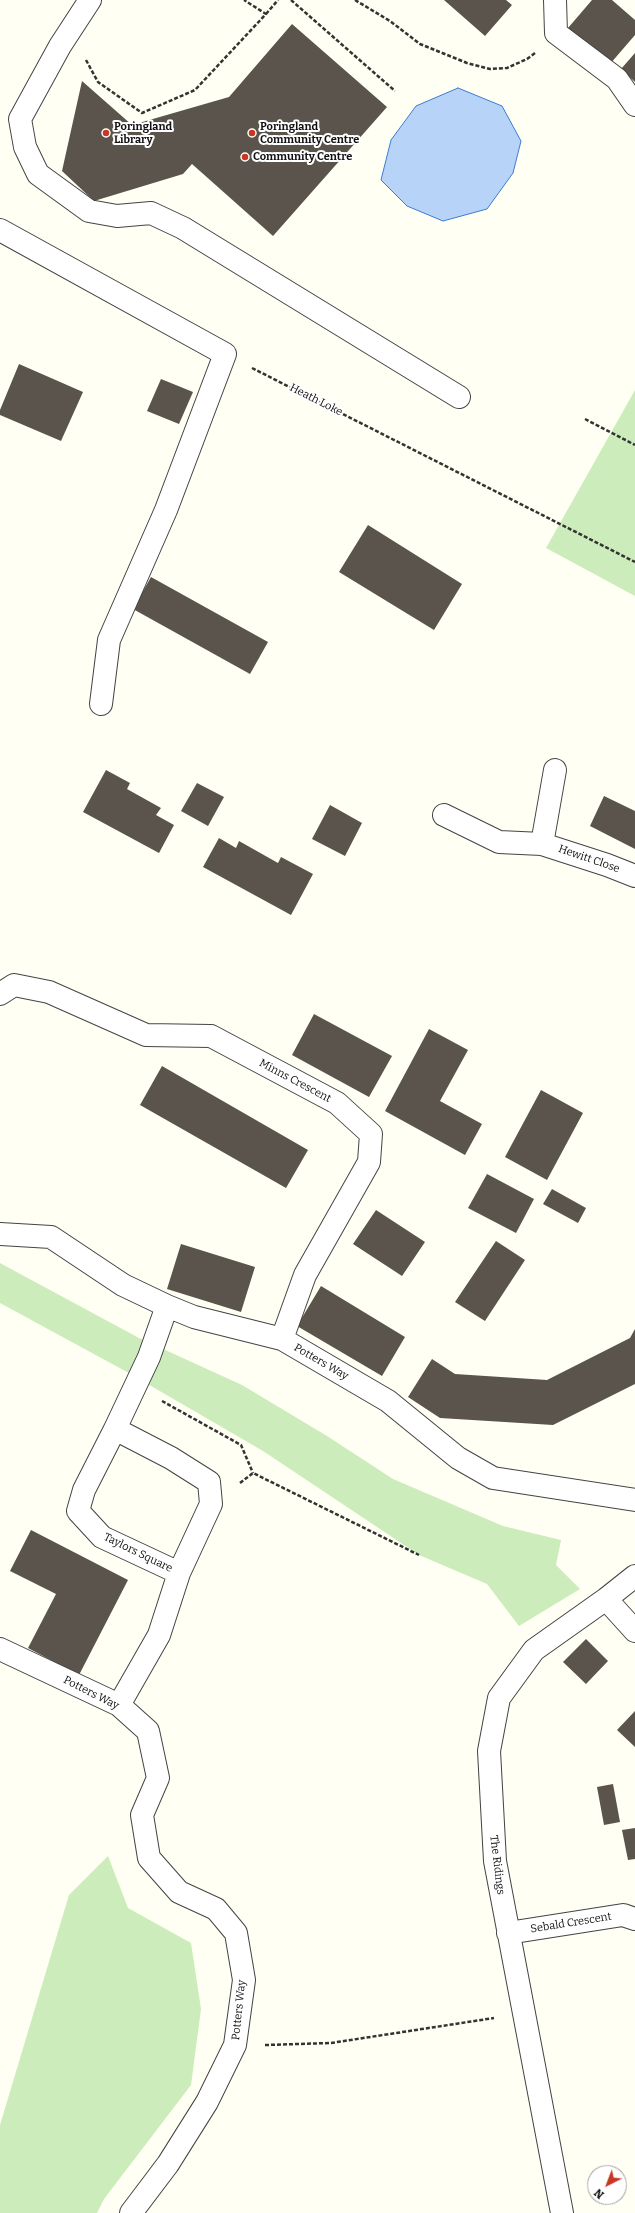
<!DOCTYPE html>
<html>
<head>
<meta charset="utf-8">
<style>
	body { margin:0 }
	#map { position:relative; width:635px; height:2213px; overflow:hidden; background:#fffff4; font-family:Bitter,serif }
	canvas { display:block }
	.north { position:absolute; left:587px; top:2165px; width:40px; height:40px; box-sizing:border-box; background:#fff; border:1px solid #a0a0a0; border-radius:50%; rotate:222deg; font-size:11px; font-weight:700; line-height:16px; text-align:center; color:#111 }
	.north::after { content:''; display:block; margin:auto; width:14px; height:18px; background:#c73822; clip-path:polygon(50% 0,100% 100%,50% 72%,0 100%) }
</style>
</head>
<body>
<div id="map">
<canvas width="635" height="2213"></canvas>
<div class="north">N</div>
</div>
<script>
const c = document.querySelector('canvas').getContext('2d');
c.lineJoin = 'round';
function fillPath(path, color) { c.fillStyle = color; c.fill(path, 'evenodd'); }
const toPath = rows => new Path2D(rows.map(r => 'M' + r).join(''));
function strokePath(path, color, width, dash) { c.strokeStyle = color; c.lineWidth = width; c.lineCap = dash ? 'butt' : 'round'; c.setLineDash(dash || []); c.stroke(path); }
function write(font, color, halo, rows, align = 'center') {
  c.font = font + ' Bitter,serif'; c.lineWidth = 4; c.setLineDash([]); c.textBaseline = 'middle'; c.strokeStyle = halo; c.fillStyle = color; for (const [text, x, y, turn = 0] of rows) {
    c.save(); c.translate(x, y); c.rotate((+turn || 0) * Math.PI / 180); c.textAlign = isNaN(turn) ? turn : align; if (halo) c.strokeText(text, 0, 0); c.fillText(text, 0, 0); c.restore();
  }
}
fillPath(toPath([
	[635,390,635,596,546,548],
	[0,1263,139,1338,242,1385,327,1436,393,1479,503,1526,561,1540,556,1565,580,1589,519,1626,487,1584,419,1555,263,1451,127,1372,0,1303],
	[108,1856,128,1908,191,1943,201,2009,191,2085,104,2199,97,2213,0,2213,0,2125,69,1895]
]), '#ccecbb');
const water = toPath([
	[458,88,502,106,521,141,513,173,487,209,443,221,407,206,381,180,391,140,416,106,458,88]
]);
fillPath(water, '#b7d4f8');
strokePath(water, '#3b7bd2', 1);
fillPath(toPath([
	[444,0,506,0,512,5,485,36],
	[592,0,612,0,635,20,635,35,610,64,568,28],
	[292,24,387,107,273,236,192,164,183,174,94,201,62,171,82,81,132,125,229,97],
	[635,53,635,82,621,69],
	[19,364,83,392,61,441,0,415,0,410],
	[161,379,193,392,179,424,147,411],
	[368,525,462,584,434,630,339,572],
	[151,577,268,642,250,674,133,609],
	[106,770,130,783,127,789,161,808,156,815,174,825,159,853,83,812],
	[197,783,224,797,208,826,181,811],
	[604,796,635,811,635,849,590,826],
	[330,805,362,823,345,856,312,839],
	[219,838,236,848,239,841,278,863,281,857,313,874,291,915,203,867],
	[314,1014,392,1056,369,1097,292,1055],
	[429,1029,468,1050,440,1101,482,1124,465,1155,385,1111],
	[162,1066,308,1150,286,1188,140,1105],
	[541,1090,583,1113,547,1180,505,1157],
	[487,1174,534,1199,516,1233,468,1208],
	[552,1189,586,1208,578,1223,543,1204],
	[376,1210,425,1242,402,1276,353,1244],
	[496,1241,525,1260,485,1321,455,1302],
	[181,1244,255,1267,241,1312,167,1289],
	[321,1286,405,1337,382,1376,297,1326],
	[635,1329,635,1384,553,1425,440,1418,408,1397,432,1359,455,1374,547,1380,630,1338],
	[31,1530,128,1580,79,1675,28,1648,56,1594,10,1571],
	[586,1639,608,1661,586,1684,563,1662],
	[635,1711,635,1747,617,1730],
	[613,1784,620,1822,604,1825,597,1787],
	[635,1828,635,1859,628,1860,622,1830]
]), '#5a544c');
const minor = toPath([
	[90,0,60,46,20,119,25,147,38,174,89,211,117,216,151,213,183,228,459,397],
	[555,0,556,33,617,79,635,105],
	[0,230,225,354,166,510,109,640,101,704],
	[444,815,499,842,542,844,607,865,635,876],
	[542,844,555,770],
	[0,994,14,985,49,992,146,1035,211,1036,337,1103,371,1134,369,1162,305,1275,282,1339],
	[0,1234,51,1237,123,1285,167,1306,194,1317,282,1339,388,1401,458,1458,493,1478,635,1500],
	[115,1429,84,1490,78,1511,102,1537,179,1573],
	[606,1599,635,1631],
	[0,1649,119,1705,148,1731,158,1778,142,1815,149,1858,179,1892,216,1909,236,1933,244,1980,235,2045,207,2102,168,2164,131,2213],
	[119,1705,159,1635,179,1573,211,1504,209,1482,171,1458,115,1429,149,1357,167,1306],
	[508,1933,623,1915,635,1919],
	[562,2213,495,1861,489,1751,499,1698,534,1650,606,1599,635,1576]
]);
strokePath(minor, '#444', 24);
strokePath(toPath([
	[291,0,395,91],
	[355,0,390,21,420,44,467,63,490,69,507,68,527,59,535,53],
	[266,14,278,0],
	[86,60,98,82,142,113,195,90,266,14,244,0],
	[252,368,635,562],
	[585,419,635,445],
	[162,1401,241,1445,253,1473],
	[240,1483,253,1473,419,1555],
	[265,2045,331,2043,494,2018]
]), '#333', 2.5, [4, 2]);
strokePath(minor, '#fff', 22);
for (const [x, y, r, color] of [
	[106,133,4,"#c73822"],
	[252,133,4,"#c73822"],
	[245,157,4,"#c73822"]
]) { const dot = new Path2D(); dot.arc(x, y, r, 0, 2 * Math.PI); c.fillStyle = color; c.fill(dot); strokePath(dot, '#fff', 1.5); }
write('bold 11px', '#111', '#fff', [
	["Poringland",114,127],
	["Library",114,140],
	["Poringland",260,127],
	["Community Centre",260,140],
	["Community Centre",253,157]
], 'left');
write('11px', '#111', '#fff', [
	["Heath Loke",316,400,27],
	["Hewitt Close",589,859,19],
	["Minns Crescent",295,1081,28],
	["Potters Way",321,1362,30],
	["Taylors Square",138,1553,26],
	["Potters Way",91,1693,27],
	["The Ridings",497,1865,83],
	["Sebald Crescent",571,1923,-9],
	["Potters Way",239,2010,-84]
]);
</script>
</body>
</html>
